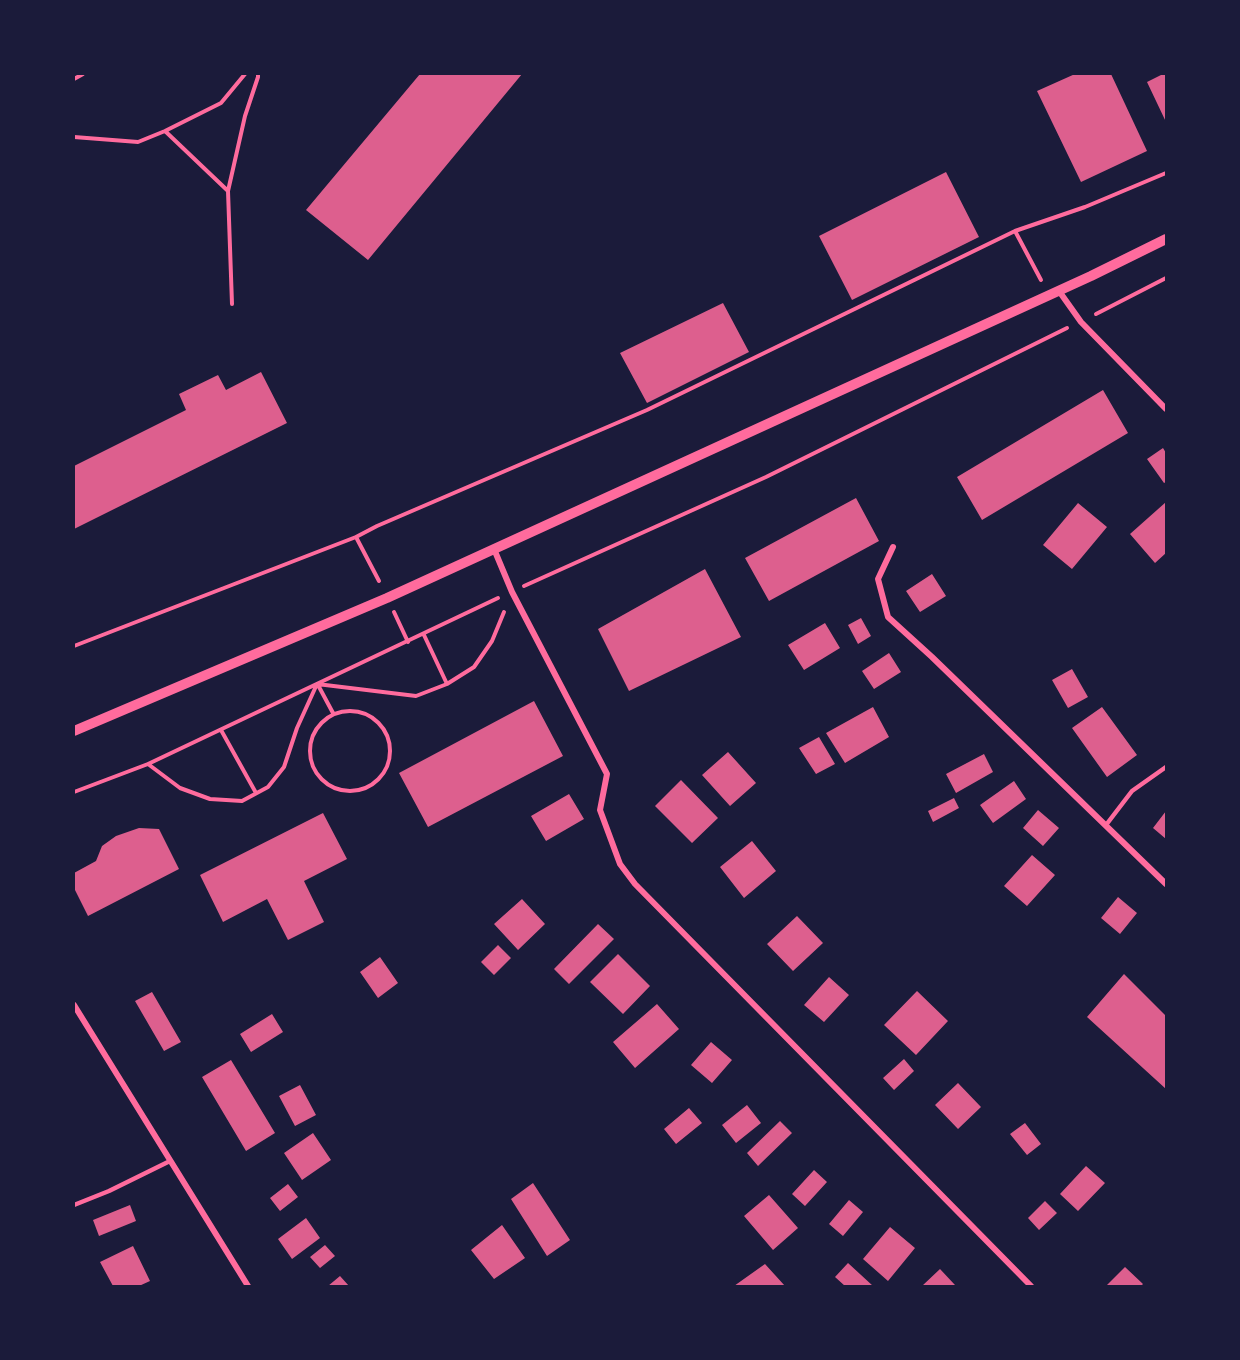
<!DOCTYPE html>
<html>
<head>
<meta charset="utf-8">
<style>
	body { margin:0 }
	#map { position:relative; width:1240px; height:1360px; overflow:hidden; background:#1b1b3a; font-family:"DM Sans",sans-serif }
	canvas { display:block }
	.frame { position:absolute; inset:0; border:75px solid #1b1b3a; pointer-events:none }
</style>
</head>
<body>
<div id="map">
<canvas width="1240" height="1360"></canvas>
<div class="frame"></div>
</div>
<script>
const c = document.querySelector('canvas').getContext('2d');
c.lineJoin = 'round';
function fillPath(path, color) { c.fillStyle = color; c.fill(path, 'evenodd'); }
const toPath = rows => new Path2D(rows.map(r => 'M' + r).join(''));
function strokePath(path, color, width, dash) { c.strokeStyle = color; c.lineWidth = width; c.lineCap = dash ? 'butt' : 'round'; c.setLineDash(dash || []); c.stroke(path); }
fillPath(toPath([
	[420,74,522,74,368,260,306,210],
	[1075,74,1111,74,1147,151,1081,182,1037,91],
	[1163,74,1166,74,1166,122,1147,82],
	[946,172,979,237,852,300,819,236],
	[723,303,749,352,647,403,620,353],
	[261,372,287,423,74,529,74,466,186,410,179,394,218,375,226,390],
	[1103,390,1128,433,982,520,957,477],
	[1163,448,1166,453,1166,482,1164,483,1147,459],
	[856,498,879,541,769,601,745,558],
	[1166,502,1166,553,1155,563,1130,534],
	[1078,503,1107,527,1072,569,1043,545],
	[705,569,741,637,629,691,598,629],
	[932,574,946,596,920,612,906,591],
	[861,618,871,636,858,644,848,625],
	[825,623,840,648,804,670,788,645],
	[889,653,901,672,874,689,862,671],
	[1072,669,1088,697,1068,708,1052,680],
	[534,701,563,756,428,827,399,773],
	[873,707,889,737,845,763,826,733],
	[1102,707,1137,755,1107,777,1072,728],
	[819,737,835,764,816,774,799,748],
	[728,752,756,783,730,806,702,775],
	[984,754,993,772,956,793,946,774],
	[681,780,718,818,692,843,655,806],
	[1014,781,1026,799,993,823,980,805],
	[569,794,584,819,546,841,531,816],
	[954,798,959,808,933,822,928,811],
	[1038,810,1059,828,1043,846,1023,828],
	[1166,811,1166,839,1153,828],
	[323,813,347,859,304,881,324,922,288,940,267,899,223,922,200,875],
	[139,828,159,829,179,869,88,916,74,888,74,873,96,861,102,846,116,836],
	[752,841,776,871,744,898,720,867],
	[1032,855,1055,875,1027,906,1004,886],
	[1118,897,1137,913,1120,934,1101,918],
	[522,899,545,924,518,950,494,924],
	[797,916,823,943,793,971,767,944],
	[598,924,614,939,569,984,554,969],
	[498,945,511,958,494,975,481,962],
	[618,954,650,986,623,1014,590,982],
	[380,957,398,983,378,998,360,972],
	[1124,974,1166,1016,1166,1089,1087,1017],
	[829,977,849,995,824,1022,804,1005],
	[917,991,948,1021,916,1055,884,1025],
	[152,992,181,1042,164,1051,135,1001],
	[657,1004,679,1029,635,1068,613,1042],
	[272,1014,283,1032,251,1052,240,1034],
	[711,1042,732,1060,712,1083,691,1065],
	[904,1059,914,1071,894,1090,883,1078],
	[231,1060,275,1133,246,1151,202,1077],
	[958,1083,981,1107,958,1129,935,1105],
	[300,1085,316,1115,295,1126,279,1096],
	[747,1105,761,1123,736,1143,722,1125],
	[689,1108,702,1123,676,1144,664,1129],
	[780,1121,792,1133,758,1166,747,1153],
	[1025,1123,1041,1144,1027,1155,1010,1134],
	[313,1133,331,1160,302,1180,284,1153],
	[1086,1166,1105,1183,1078,1211,1060,1194],
	[814,1170,827,1182,805,1206,792,1194],
	[533,1183,570,1240,547,1256,511,1199],
	[288,1184,298,1197,280,1211,270,1198],
	[769,1195,798,1228,773,1250,744,1216],
	[849,1200,863,1212,843,1236,829,1224],
	[1045,1201,1057,1213,1039,1230,1028,1218],
	[130,1205,136,1221,99,1236,93,1220],
	[306,1218,320,1238,292,1259,278,1239],
	[502,1225,525,1258,494,1279,471,1250],
	[890,1227,915,1248,888,1281,863,1259],
	[325,1245,335,1256,320,1268,310,1257],
	[133,1246,150,1281,139,1286,113,1286,100,1262],
	[848,1263,873,1286,845,1286,835,1277],
	[765,1264,785,1286,734,1286],
	[1125,1267,1143,1284,1141,1286,1106,1286],
	[940,1269,955,1285,954,1286,922,1286],
	[340,1276,349,1286,328,1286]
]), '#dd5f8e');
strokePath(toPath([
	[74,79,83,74],
	[165,131,228,191],
	[74,137,138,142,165,131,221,103,245,74],
	[1015,231,1041,280],
	[232,304,228,191,245,116,258,77,258,74],
	[1096,314,1166,278],
	[356,537,379,581],
	[524,586,766,477,1067,328],
	[394,612,408,642],
	[424,635,447,684],
	[74,646,356,537,377,526,647,410,1015,231,1085,207,1166,173],
	[318,685,333,713],
	'310 751a40 40 0 1 1 80 0a40 40 0 1 1-80 0Z',
	[221,730,256,793],
	[148,764,180,788,210,799,242,801,268,787,284,767,297,728,317,684,416,696,447,684,474,667,492,641,504,612],
	[74,792,148,764,498,598]
]), '#ff6b9d', 4);
strokePath(toPath([
	[1106,825,1132,791,1166,767],
	[74,1205,109,1191,170,1161]
]), '#ff6b9d', 4.5);
strokePath(toPath([
	[1059,291,1081,322,1166,409],
	[893,547,878,579,888,617,932,657,1166,884],
	[494,549,512,592,607,774,600,810,620,864,635,884,1031,1286],
	[74,1005,248,1286]
]), '#ff6b9d', 6);
strokePath(toPath([
	[74,731,387,598,1091,276,1166,239]
]), '#ff6b9d', 10);
</script>
</body>
</html>
